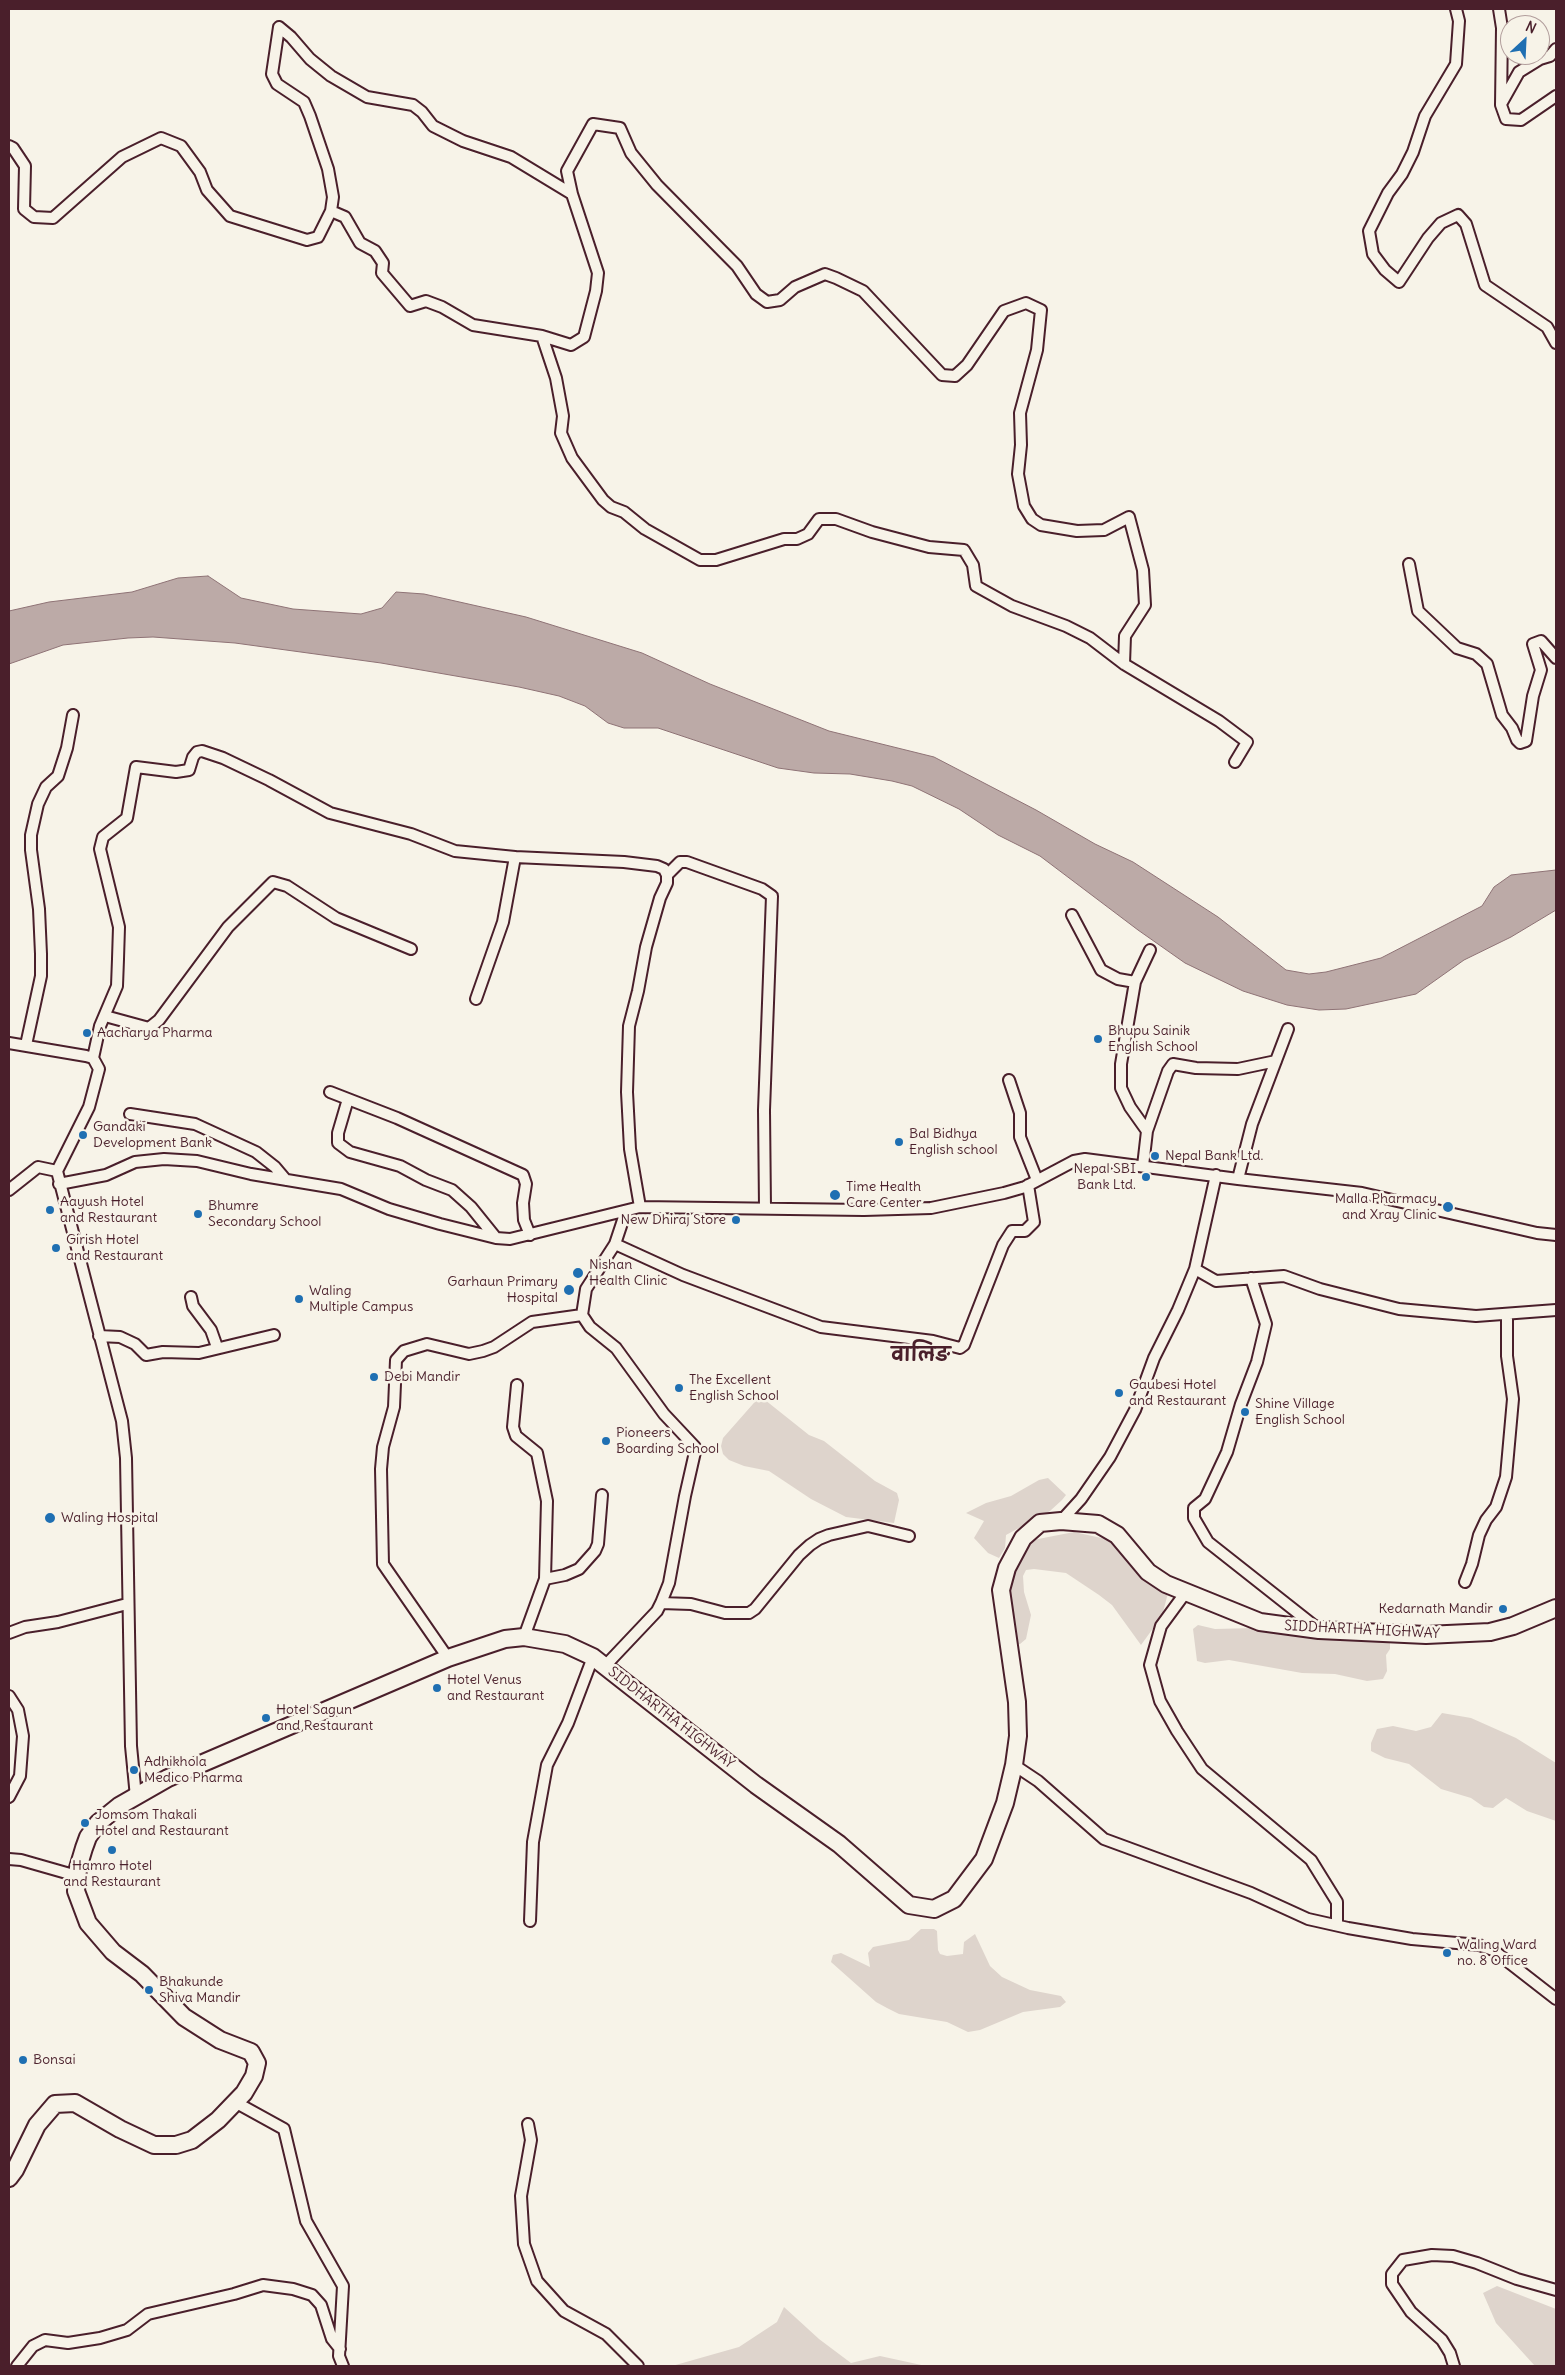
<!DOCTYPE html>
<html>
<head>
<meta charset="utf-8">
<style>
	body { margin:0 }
	#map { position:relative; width:1565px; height:2375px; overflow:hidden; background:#f7f3e8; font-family:Delius,sans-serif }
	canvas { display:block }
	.frame { position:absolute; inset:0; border:10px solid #4a1f2b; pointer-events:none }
	.north { position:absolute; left:1500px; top:15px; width:50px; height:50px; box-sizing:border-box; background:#f7f3e8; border:1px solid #b29e9c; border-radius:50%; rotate:25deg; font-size:14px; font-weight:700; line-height:20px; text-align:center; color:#4a1f2b }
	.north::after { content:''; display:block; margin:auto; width:18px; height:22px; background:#1f6fb2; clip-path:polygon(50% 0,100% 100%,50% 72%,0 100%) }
</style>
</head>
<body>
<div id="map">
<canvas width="1565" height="2375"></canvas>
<div class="frame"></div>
<div class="north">N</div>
</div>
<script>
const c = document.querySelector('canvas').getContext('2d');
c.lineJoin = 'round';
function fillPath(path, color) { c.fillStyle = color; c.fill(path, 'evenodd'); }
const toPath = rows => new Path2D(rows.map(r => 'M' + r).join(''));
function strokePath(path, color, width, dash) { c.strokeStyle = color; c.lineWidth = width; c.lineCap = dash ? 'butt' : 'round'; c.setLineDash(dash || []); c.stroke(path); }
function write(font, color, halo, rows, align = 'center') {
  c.font = font + ' Delius,"Playpen Sans Deva",sans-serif'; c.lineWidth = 5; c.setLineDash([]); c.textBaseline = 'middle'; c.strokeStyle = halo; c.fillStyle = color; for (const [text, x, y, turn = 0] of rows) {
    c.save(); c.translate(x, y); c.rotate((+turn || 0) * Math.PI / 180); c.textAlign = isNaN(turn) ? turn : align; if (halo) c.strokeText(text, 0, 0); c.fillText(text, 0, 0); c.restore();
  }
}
fillPath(toPath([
	[760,1396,809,1435,824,1441,875,1481,897,1493,899,1500,894,1523,846,1517,811,1499,769,1471,744,1466,729,1460,723,1454,721,1446,723,1438],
	[1048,1478,1066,1495,1062,1500,1050,1511,1006,1535,1005,1548,999,1558,988,1553,974,1538,984,1521,966,1513,986,1503,1011,1496,1039,1480],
	[1074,1532,1106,1539,1125,1552,1168,1593,1162,1616,1141,1645,1112,1605,1099,1595,1066,1573,1034,1569,1026,1570,1023,1576,1024,1592,1031,1615,1026,1639,1020,1644,1012,1645,1008,1572,1033,1540],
	[1198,1625,1215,1629,1254,1628,1301,1637,1390,1641,1390,1649,1386,1655,1387,1671,1383,1679,1367,1681,1335,1674,1302,1673,1229,1660,1205,1663,1197,1661,1193,1629],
	[1442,1713,1471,1718,1516,1738,1556,1763,1556,1821,1527,1811,1506,1798,1493,1808,1484,1807,1471,1798,1441,1789,1409,1764,1385,1758,1371,1751,1371,1743,1377,1729,1393,1726,1416,1731,1431,1727],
	[921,1929,934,1929,937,1931,938,1950,940,1954,947,1956,963,1954,964,1942,975,1934,990,1966,1002,1977,1030,1990,1061,1996,1066,2002,1060,2007,1023,2012,980,2030,968,2032,947,2022,899,2014,887,2008,876,2002,831,1962,833,1955,841,1953,870,1967,868,1953,873,1947,909,1940],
	[1497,2286,1556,2309,1556,2366,1535,2366,1496,2323,1483,2293],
	[784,2307,819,2339,851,2363,880,2356,926,2366,672,2366,739,2347,777,2322]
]), '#ded4cc');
const water = toPath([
	[208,576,241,598,293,609,361,614,382,608,396,592,424,594,526,617,642,653,710,684,829,731,934,757,1036,810,1095,844,1133,862,1218,917,1286,970,1309,974,1326,972,1381,958,1482,906,1494,887,1511,875,1556,870,1556,910,1511,937,1464,960,1416,994,1346,1009,1319,1010,1287,1005,1243,991,1185,963,1138,930,1040,856,998,835,959,809,912,786,892,781,850,774,814,773,778,768,658,728,624,728,608,723,585,706,559,696,519,687,381,663,235,643,153,637,128,638,63,645,9,664,9,611,49,602,132,592,178,578,208,576]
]);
fillPath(water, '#bcaaa7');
strokePath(water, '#8e7275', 1);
const minor = toPath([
	[1456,9,1459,21,1456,64,1425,116,1413,152,1402,174,1388,193,1369,231,1373,254,1385,270,1399,282,1428,238,1441,223,1458,215,1466,224,1485,285,1547,327,1556,343],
	[1499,9,1502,28,1501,105,1506,119,1521,120,1556,96],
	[1501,104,1519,72,1540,59,1550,56,1556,49],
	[9,146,13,148,25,166,24,209,34,217,53,218,122,157,161,138,181,146,200,172,207,190,230,216,307,240,318,237,331,211,345,217,360,243,375,251,383,263,382,273,410,306,426,301,442,307,473,325,542,336,556,378,563,416,561,433,572,458,603,500,611,507,624,512,645,529,700,560,716,560,784,539,797,539,808,534,819,519,836,519,872,532,929,547,964,550,973,565,976,586,1012,606,1066,626,1090,638,1124,664,1219,721,1247,742,1235,762],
	[331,211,333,197,328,169,310,116,304,102,277,84,272,74,279,27,291,37,310,59,331,76,367,97,413,105,422,112,433,126,463,141,511,157,572,194,567,171,593,124,620,128,631,153,657,185,737,266,756,294,767,302,780,300,795,287,825,274,836,278,863,291,942,375,955,376,967,365,1004,311,1026,303,1041,310,1037,350,1020,413,1021,445,1018,474,1024,506,1032,519,1041,525,1077,531,1104,530,1129,517,1143,570,1145,605,1125,636,1124,664],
	[542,336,571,345,584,337,596,291,598,273,572,194],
	[1409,564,1418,611,1457,648,1476,654,1487,664,1502,715,1512,728,1517,740,1520,743,1526,741,1533,696,1541,670,1533,644,1541,641,1556,658],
	[667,875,680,862,687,862,762,889,772,896,764,1110,765,1208],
	[1072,915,1101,970,1118,979,1135,982],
	[476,999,503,922,515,857],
	[105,1016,149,1028,159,1020,228,927,273,882,287,886,336,918,411,949],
	[9,1043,86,1056,93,1058,99,1069,89,1107,57,1171,122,1421,126,1458,131,1746,136,1797],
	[26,1045,41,976,41,954,39,909,31,850,31,835,38,804,46,787,58,776,67,748,73,715],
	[93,1058,100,1026,117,986,118,959,119,927,100,849,103,837,127,818,136,767,176,772,189,770,193,757,197,752,202,751,223,758,269,780,330,813,411,834,455,851,515,857,624,862,657,866,664,869,667,875,667,883,660,898,646,947,638,991,629,1026,627,1092,630,1149,640,1207],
	[1009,1080,1020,1113,1020,1137,1037,1180],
	[330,1092,397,1118,523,1175,526,1184,523,1203,524,1220,530,1235],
	[348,1099,338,1133,338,1143,350,1152,400,1166,426,1180,452,1190,471,1207,496,1238],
	[130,1114,195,1124,256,1152,275,1167,286,1180],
	[1147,1131,1130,1107,1121,1088,1121,1064,1135,982,1150,950],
	[1143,1166,1147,1131,1168,1071,1173,1064,1196,1068,1238,1069,1276,1061],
	[1238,1179,1252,1124,1288,1029],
	[59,1184,106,1175,135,1162,164,1159,197,1161,251,1174,341,1189,389,1209,440,1224,496,1238,510,1239,640,1207,864,1210,931,1208,1004,1193,1025,1187,1074,1161,1085,1159,1238,1179,1362,1193,1537,1233,1556,1235],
	[9,1190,38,1167,57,1171],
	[615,1244,683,1275,821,1327,933,1341,960,1348,964,1345,1003,1245,1012,1231,1025,1231,1034,1222,1028,1185],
	[1195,1269,1216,1281,1284,1276,1320,1289,1399,1309,1476,1316,1556,1310],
	[1251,1278,1266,1324,1257,1362,1241,1404,1227,1452,1205,1499,1194,1508,1194,1518,1208,1542,1317,1628],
	[191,1297,193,1306,211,1330,217,1347],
	[582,1315,590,1327,616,1348,664,1414,695,1447,695,1452,685,1496,669,1583,661,1603,657,1611,605,1666],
	[99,1336,120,1337,135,1344,146,1355,163,1352,199,1353,274,1335],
	[517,1385,513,1427,516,1436,537,1453,547,1501,545,1579],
	[1061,1521,1081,1499,1110,1457,1135,1410,1154,1358,1178,1310,1195,1269,1216,1175],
	[1465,1582,1472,1564,1479,1535,1486,1520,1496,1507,1506,1477,1513,1399,1507,1356,1507,1315],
	[1186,1592,1161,1626,1150,1665,1160,1701,1177,1731,1202,1769,1311,1860,1337,1902,1337,1925],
	[661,1603,691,1604,725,1613,749,1613,755,1609,799,1555,810,1545,819,1539,829,1535,868,1526,909,1536],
	[9,1633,25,1627,58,1622,127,1604],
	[524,1637,545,1579,565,1575,579,1569,595,1551,598,1544,602,1495],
	[448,1658,383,1564,381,1469,383,1447,394,1407,396,1360,404,1351,427,1344,469,1354,483,1351,494,1347,532,1322,582,1315,586,1289,615,1244,626,1211],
	[9,1696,18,1710,23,1736,20,1776,9,1797],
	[1014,1765,1038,1781,1104,1839,1251,1893,1308,1919,1348,1928,1412,1939,1479,1945,1493,1950,1556,1999],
	[9,1859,21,1860,77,1876],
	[530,1921,533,1842,547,1765,568,1723,593,1657],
	[235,2102,284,2129,306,2221,343,2286,339,2356,343,2366],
	[528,2124,531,2140,521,2196,524,2244,537,2281,564,2311,606,2334,638,2366],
	[17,2366,33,2346,45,2340,68,2343,100,2338,127,2330,148,2314,234,2294,263,2285,293,2289,312,2295,321,2305,332,2339,340,2349],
	[1454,2366,1450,2353,1442,2340,1411,2312,1392,2284,1392,2274,1403,2260,1432,2255,1453,2256,1477,2263,1517,2279,1556,2290]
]);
const trunk = toPath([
	[9,2178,15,2170,37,2125,55,2104,75,2103,120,2129,154,2145,176,2145,192,2140,218,2120,244,2093,254,2076,257,2063,251,2052,220,2040,184,2017,142,1974,113,1952,88,1923,76,1891,78,1868,84,1848,88,1837,98,1823,119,1806,168,1778,448,1658,505,1639,524,1637,565,1644,593,1657,756,1785,839,1844,909,1905,934,1909,954,1899,984,1859,1005,1803,1014,1765,1018,1736,1017,1702,1001,1590,1007,1568,1023,1538,1040,1523,1061,1521,1098,1524,1117,1535,1148,1572,1166,1584,1260,1622,1319,1630,1426,1635,1490,1632,1513,1626,1556,1608]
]);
strokePath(minor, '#4a1f2b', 14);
strokePath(trunk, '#4a1f2b', 20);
strokePath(minor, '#f7f3e8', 10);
strokePath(trunk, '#f7f3e8', 16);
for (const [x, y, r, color] of [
	[87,1033,5,"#1f6fb2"],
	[1098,1039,5,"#1f6fb2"],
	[83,1135,5,"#1f6fb2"],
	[899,1142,5,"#1f6fb2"],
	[1155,1156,5,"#1f6fb2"],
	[1146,1177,5,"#1f6fb2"],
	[835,1195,6,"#1f6fb2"],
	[1448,1207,6,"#1f6fb2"],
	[50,1210,5,"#1f6fb2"],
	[198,1214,5,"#1f6fb2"],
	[736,1220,5,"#1f6fb2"],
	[56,1248,5,"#1f6fb2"],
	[578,1273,6,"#1f6fb2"],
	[569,1290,6,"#1f6fb2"],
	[299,1299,5,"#1f6fb2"],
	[374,1377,5,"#1f6fb2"],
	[679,1388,5,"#1f6fb2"],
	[1119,1393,5,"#1f6fb2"],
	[1245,1412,5,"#1f6fb2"],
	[606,1441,5,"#1f6fb2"],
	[50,1518,6,"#1f6fb2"],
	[1503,1609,5,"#1f6fb2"],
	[437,1688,5,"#1f6fb2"],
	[266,1718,5,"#1f6fb2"],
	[134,1770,5,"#1f6fb2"],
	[85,1823,5,"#1f6fb2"],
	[112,1850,5,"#1f6fb2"],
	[1447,1953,5,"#1f6fb2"],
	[149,1990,5,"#1f6fb2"],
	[23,2060,5,"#1f6fb2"]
]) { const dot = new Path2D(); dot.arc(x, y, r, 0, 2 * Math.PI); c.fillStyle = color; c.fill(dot); strokePath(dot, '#f7f3e8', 2); }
write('14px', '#4a1f2b', '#f7f3e8', [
	["Bhupu Sainik",1108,1031],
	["English School",1108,1047],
	["Aacharya Pharma",97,1033],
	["Gandaki",93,1127],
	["Development Bank",93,1143],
	["Bal Bidhya",909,1134],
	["English school",909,1150],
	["Nepal Bank Ltd.",1165,1156],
	["Nepal SBI",1136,1169,"right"],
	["Bank Ltd.",1136,1185,"right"],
	["Time Health",846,1187],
	["Care Center",846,1203],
	["Malla Pharmacy",1437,1199,"right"],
	["and Xray Clinic",1437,1215,"right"],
	["Aayush Hotel",60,1202],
	["and Restaurant",60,1218],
	["Bhumre",208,1206],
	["Secondary School",208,1222],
	["New Dhiraj Store",726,1220,"right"],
	["Girish Hotel",66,1240],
	["and Restaurant",66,1256],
	["Nishan",589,1265],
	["Health Clinic",589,1281],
	["Garhaun Primary",558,1282,"right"],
	["Hospital",558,1298,"right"],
	["Waling",309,1291],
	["Multiple Campus",309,1307],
	["Debi Mandir",384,1377],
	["The Excellent",689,1380],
	["English School",689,1396],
	["Gaubesi Hotel",1129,1385],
	["and Restaurant",1129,1401],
	["Shine Village",1255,1404],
	["English School",1255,1420],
	["Pioneers",616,1433],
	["Boarding School",616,1449],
	["Waling Hospital",61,1518],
	["Kedarnath Mandir",1493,1609,"right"],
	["Hotel Venus",447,1680],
	["and Restaurant",447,1696],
	["Hotel Sagun",276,1710],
	["and Restaurant",276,1726],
	["Adhikhola",144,1762],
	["Medico Pharma",144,1778],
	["Jomsom Thakali",95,1815],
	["Hotel and Restaurant",95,1831],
	["Hamro Hotel",112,1866,"center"],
	["and Restaurant",112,1882,"center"],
	["Waling Ward",1457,1945],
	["no. 8 Office",1457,1961],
	["Bhakunde",159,1982],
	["Shiva Mandir",159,1998],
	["Bonsai",33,2060]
], 'left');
write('14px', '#4a1f2b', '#f7f3e8', [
	["SIDDHARTHA HIGHWAY",1362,1630,3],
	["SIDDHARTHA HIGHWAY",671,1718,38]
]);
write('bold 19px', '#4a1f2b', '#f7f3e8', [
	["वालिङ",921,1356]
]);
</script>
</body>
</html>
